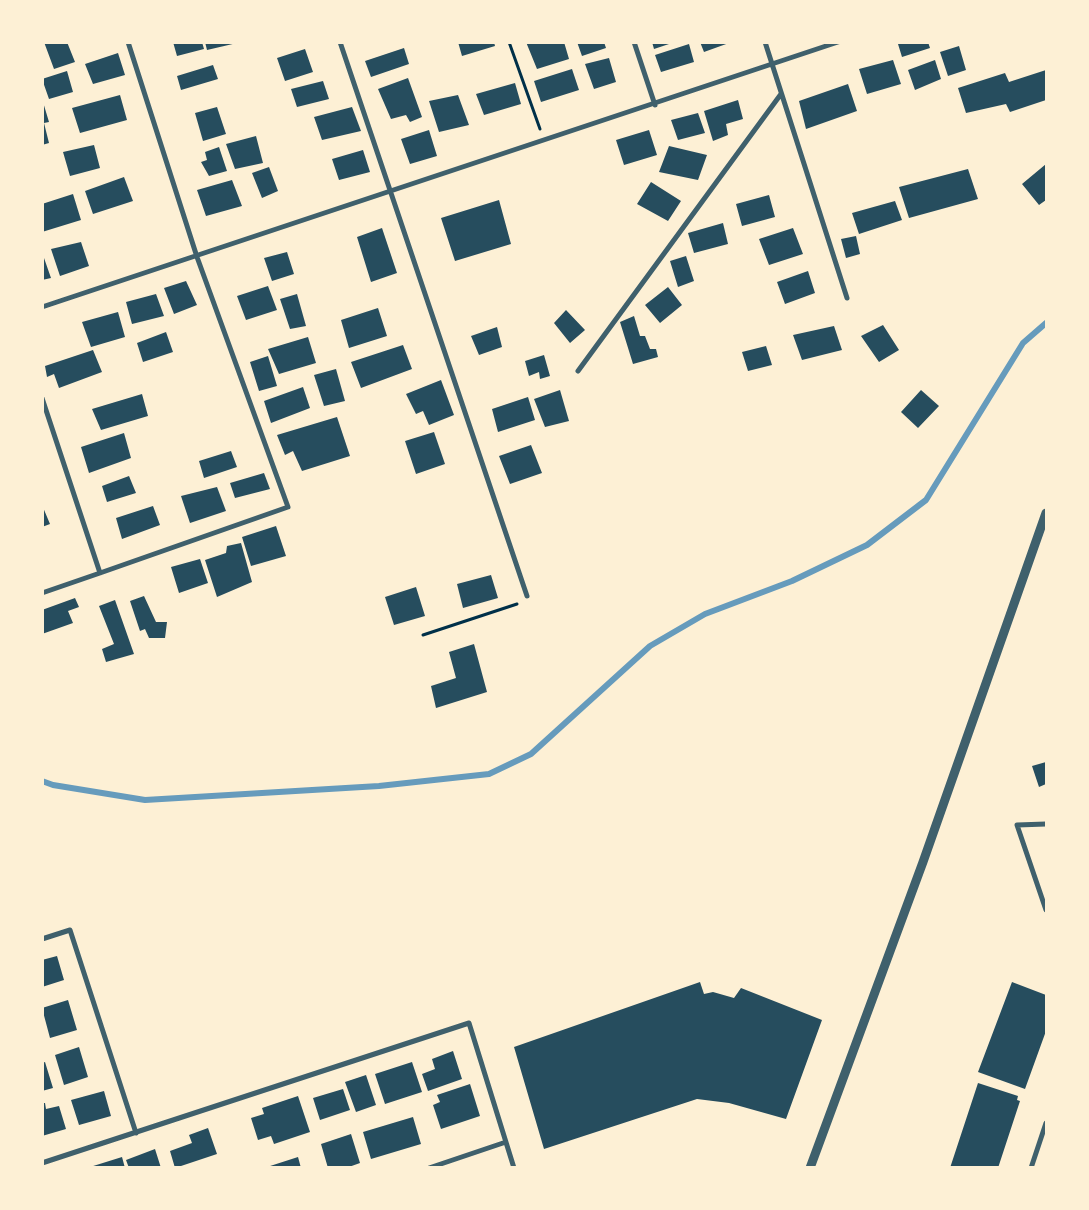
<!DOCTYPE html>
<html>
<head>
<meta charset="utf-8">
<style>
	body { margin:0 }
	#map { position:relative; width:1089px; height:1210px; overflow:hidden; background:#fdf0d5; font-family:Merriweather,serif }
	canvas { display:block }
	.frame { position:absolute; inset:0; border:44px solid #fdf0d5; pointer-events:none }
</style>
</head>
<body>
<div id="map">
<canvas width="1089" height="1210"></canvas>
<div class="frame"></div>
</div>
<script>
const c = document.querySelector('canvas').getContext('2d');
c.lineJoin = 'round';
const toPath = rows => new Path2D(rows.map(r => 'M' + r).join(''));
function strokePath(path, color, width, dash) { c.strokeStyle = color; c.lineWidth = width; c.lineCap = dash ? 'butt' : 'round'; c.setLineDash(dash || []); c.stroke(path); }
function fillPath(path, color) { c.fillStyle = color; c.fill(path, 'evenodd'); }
strokePath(toPath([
	[42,781,53,785,145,800,379,786,489,774,531,754,650,646,705,614,792,581,867,545,926,500,1023,343,1046,323]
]), '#669bbc', 6);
fillPath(toPath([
	[44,42,67,42,75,62,54,69],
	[173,42,202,42,204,49,177,56],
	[205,42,237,42,237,43,207,50],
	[458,42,494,42,495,46,462,56],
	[526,42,564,42,569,59,537,69],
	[577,42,604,42,606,48,582,56],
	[652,42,672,42,672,43,654,49],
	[700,42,728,42,729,43,704,52],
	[904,42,928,42,930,48,902,57,898,44],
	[689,44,694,62,661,72,655,55],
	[959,46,966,70,948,76,940,52],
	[404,48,409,64,371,77,365,61],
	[305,49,313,72,285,81,277,58],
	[118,53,125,75,93,84,85,64],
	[609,58,616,82,594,89,585,64],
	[893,60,901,84,867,94,859,69],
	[935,60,941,79,915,90,908,70],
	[213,65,218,79,181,90,177,76],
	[572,69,579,90,541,102,534,81],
	[1046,70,1046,100,1010,112,1006,104,966,113,958,88,1005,73,1009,82],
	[67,71,73,92,49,99,42,79],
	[408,78,422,117,410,122,406,115,391,119,378,89],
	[323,81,329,99,297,107,291,89],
	[515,83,521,104,484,115,476,94],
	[848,84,857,111,806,129,799,101],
	[120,95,127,120,80,133,72,108],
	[458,95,469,125,439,132,429,101],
	[738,100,743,119,726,124,728,135,713,141,704,111],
	[43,102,49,122,44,123,49,143,42,145],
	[217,107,226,134,203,141,195,113],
	[352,107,361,131,322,140,314,117],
	[698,113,705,133,678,140,671,120],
	[429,130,437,156,410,164,401,139],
	[649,130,657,155,624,165,616,140],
	[256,136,263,163,235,169,226,144],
	[94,145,100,168,70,176,63,152],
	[669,146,707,155,698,180,659,172],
	[219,147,227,171,209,176,201,162,207,160,205,152],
	[363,150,370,172,339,180,332,159],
	[1046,164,1046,200,1039,205,1022,184],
	[269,167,278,191,262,198,252,173],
	[968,169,978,199,909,218,899,187],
	[124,177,133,201,93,214,85,191],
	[232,180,242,206,206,216,197,190],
	[651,182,681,201,668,221,637,204],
	[73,194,81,220,42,232,42,204],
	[769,195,775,217,742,226,736,204],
	[499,200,511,244,455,261,441,218],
	[895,201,902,220,859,234,852,213],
	[723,223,728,244,694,253,688,233],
	[382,228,397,273,371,282,357,237],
	[793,228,803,254,769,265,759,239],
	[856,236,860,254,846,258,841,239],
	[81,242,89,266,60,276,51,249],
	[287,252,294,274,272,281,264,258],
	[686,256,694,281,678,287,670,261],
	[44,258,51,278,42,280,42,259],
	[808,271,815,293,785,304,777,282],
	[186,281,197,305,174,314,164,288],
	[268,286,277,310,246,320,237,296],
	[668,287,682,305,660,323,645,305],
	[156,294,164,316,132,324,126,302],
	[297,294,306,326,290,329,280,299],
	[378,308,387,336,349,348,341,320],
	[566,310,585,330,570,343,554,323],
	[118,312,125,337,91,347,82,322],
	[634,316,640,336,645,336,650,349,656,349,658,357,633,364,620,322],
	[883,325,899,350,879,362,861,336],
	[834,326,842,350,802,360,793,335],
	[497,327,502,347,479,355,471,336],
	[166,332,173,352,143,362,137,343],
	[308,337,316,363,279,374,268,349],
	[403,345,412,369,361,388,351,362],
	[766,346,772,365,748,371,742,352],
	[93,350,102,372,59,388,54,374,47,377,45,366],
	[544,355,550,376,540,379,539,372,529,376,525,361],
	[268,356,277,386,259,391,250,362],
	[336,369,345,401,324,406,314,375],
	[441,380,454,415,429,425,423,411,416,414,406,394],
	[303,387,310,408,271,423,264,401],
	[560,390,569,421,545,427,534,399],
	[921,390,939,406,918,428,901,412],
	[142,394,148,416,101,430,92,409],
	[528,397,535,420,498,432,492,409],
	[337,417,350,456,302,471,293,451,285,455,277,435],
	[434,432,445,464,416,474,405,441],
	[124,433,131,458,89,473,81,447],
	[531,445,542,473,510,484,499,456],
	[231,451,237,467,204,478,199,461],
	[264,473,270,489,235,498,230,483],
	[129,476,136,493,107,502,102,486],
	[217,487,226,511,190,523,181,496],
	[42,505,50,524,42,527],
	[153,506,160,525,122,539,116,518],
	[276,526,286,556,251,566,242,537],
	[241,543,252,582,217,597,205,560,226,553,227,546],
	[200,559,208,583,179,593,171,567],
	[491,575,498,598,463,608,457,584],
	[416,587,425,616,394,625,385,597],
	[144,596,156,622,167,622,165,638,149,638,145,629,140,631,130,601],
	[75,598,79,607,68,611,73,623,42,634,42,610],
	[115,600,134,654,106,662,102,649,114,644,99,606],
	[474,644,487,692,436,708,431,686,456,678,449,652],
	[1046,762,1046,784,1039,787,1032,766],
	[57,956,64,980,42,987,42,960],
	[700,982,704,994,713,992,734,998,741,988,822,1020,786,1119,729,1103,697,1099,544,1149,514,1047],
	[1012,982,1046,995,1046,1031,1025,1089,978,1072],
	[68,1000,77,1030,50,1038,42,1008],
	[79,1047,88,1077,64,1085,55,1055],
	[453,1051,462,1079,428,1091,422,1074,435,1069,432,1059],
	[45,1062,53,1088,42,1091,42,1063],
	[412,1062,422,1092,385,1104,375,1074],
	[366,1075,376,1105,356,1112,345,1082],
	[978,1083,1018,1096,1017,1100,1020,1101,998,1168,950,1168],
	[470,1084,480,1116,441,1129,433,1105,440,1102,437,1095],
	[343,1089,350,1110,320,1120,313,1098],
	[104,1091,111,1116,79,1125,71,1100],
	[298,1096,310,1132,274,1144,271,1136,258,1140,251,1118,264,1114,262,1108],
	[42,1103,45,1103,46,1109,59,1106,66,1129,42,1136],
	[413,1117,421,1144,371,1159,363,1132],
	[208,1128,217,1154,175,1168,170,1151,192,1143,189,1135],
	[351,1134,360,1163,346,1168,328,1168,321,1144],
	[155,1149,161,1168,129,1168,126,1160],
	[122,1157,125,1168,90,1168,90,1167],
	[298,1157,301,1168,267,1168,267,1167]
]), '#264d5e');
strokePath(toPath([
	[509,42,540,129],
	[423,635,517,604]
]), '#003049', 3);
strokePath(toPath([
	[340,42,527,596],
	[634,42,655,105],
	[765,42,847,298],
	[42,307,838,42],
	[578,371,781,94],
	[42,398,100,573,288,507,197,257,128,42],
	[42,593,100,573],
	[1046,824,1017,825,1046,910],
	[42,939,70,930,136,1133],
	[42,1163,469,1023,514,1168],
	[429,1168,506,1142],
	[1031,1168,1046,1123]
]), '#3f606c', 5);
strokePath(toPath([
	[810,1168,923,862,1046,513]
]), '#3f606c', 9);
</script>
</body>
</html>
